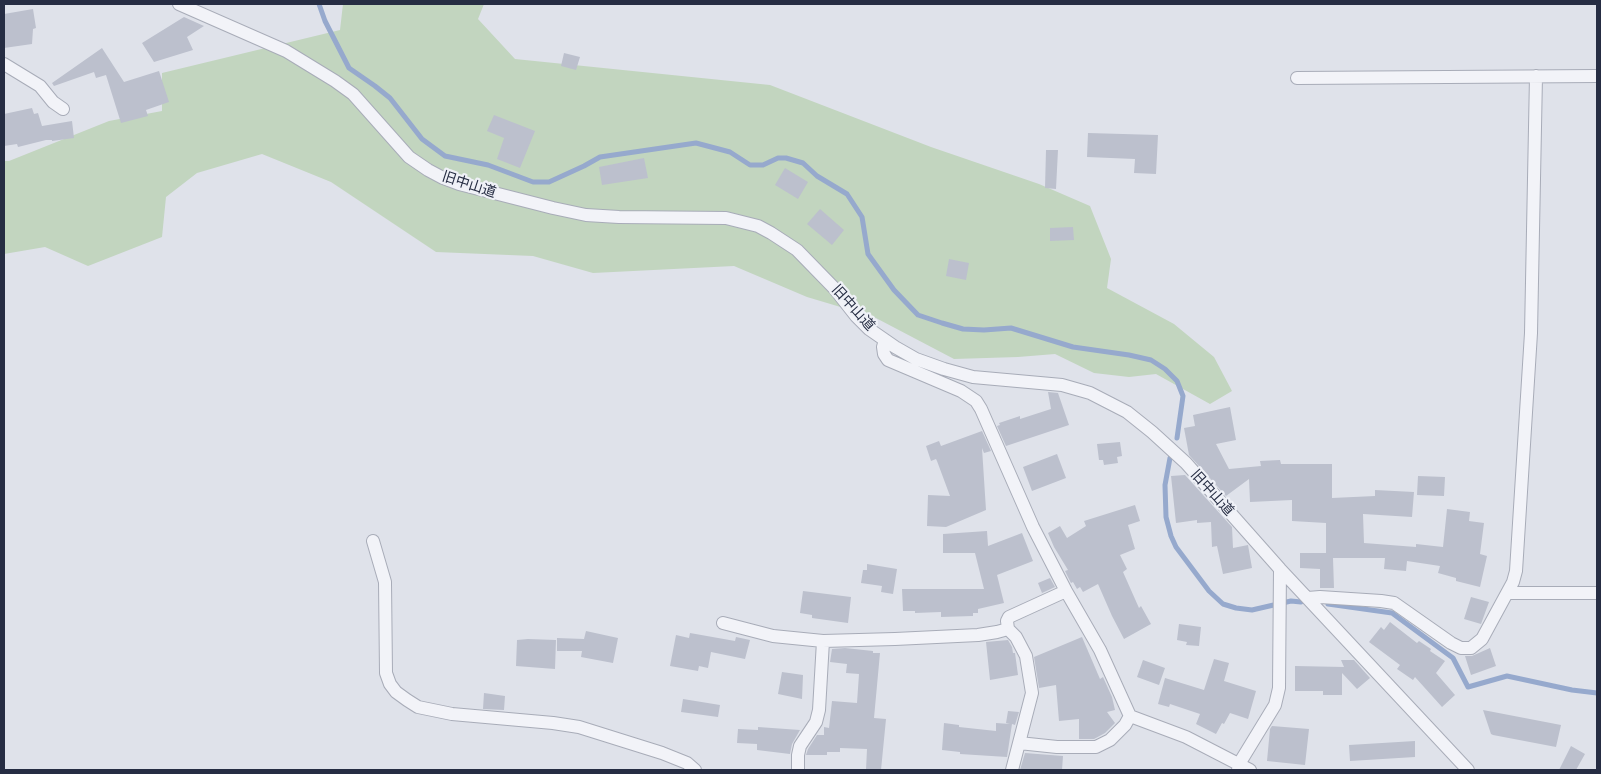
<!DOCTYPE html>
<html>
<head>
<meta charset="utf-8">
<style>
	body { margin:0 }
	#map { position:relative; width:1601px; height:774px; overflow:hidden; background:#dfe2ea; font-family:"Fira Sans",sans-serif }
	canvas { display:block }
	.frame { position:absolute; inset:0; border:5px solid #262d43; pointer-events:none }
</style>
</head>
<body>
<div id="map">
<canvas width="1601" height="774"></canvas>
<div class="frame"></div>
</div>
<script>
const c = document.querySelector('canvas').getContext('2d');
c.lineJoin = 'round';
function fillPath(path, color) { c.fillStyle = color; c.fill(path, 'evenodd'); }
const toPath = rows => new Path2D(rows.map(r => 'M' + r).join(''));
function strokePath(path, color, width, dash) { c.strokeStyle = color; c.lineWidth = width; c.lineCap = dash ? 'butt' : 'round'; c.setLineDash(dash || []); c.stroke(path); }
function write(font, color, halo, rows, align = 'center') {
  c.font = font + ' "Fira Sans","Noto Sans JP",sans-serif'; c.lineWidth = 4.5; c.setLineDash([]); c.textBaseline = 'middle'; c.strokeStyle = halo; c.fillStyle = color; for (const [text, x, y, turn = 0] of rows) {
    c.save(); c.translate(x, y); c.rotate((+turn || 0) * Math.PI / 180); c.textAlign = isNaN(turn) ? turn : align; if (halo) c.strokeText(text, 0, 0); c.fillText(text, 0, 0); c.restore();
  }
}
fillPath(toPath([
	[343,4,484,4,478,19,515,59,770,85,931,147,1039,184,1090,206,1111,259,1107,288,1174,324,1214,357,1232,391,1210,404,1156,374,1129,377,1094,373,1055,354,1018,357,954,359,874,317,807,297,734,266,593,273,533,256,436,252,331,182,262,154,197,173,166,197,162,237,88,266,45,247,4,254,4,161,9,161,109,121,162,111,162,73,340,30]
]), '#c2d5bf');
strokePath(toPath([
	[319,4,325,21,349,68,375,86,390,98,422,139,445,156,488,165,533,182,549,182,584,166,600,157,696,143,730,152,750,165,763,165,778,158,786,158,803,163,817,176,847,194,862,217,868,254,894,290,918,315,942,323,963,329,984,330,1011,328,1073,347,1129,355,1151,360,1165,369,1177,381,1183,396,1177,438],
	[1170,458,1165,485,1166,517,1171,536,1176,547,1209,591,1223,604,1236,608,1252,610,1291,601,1301,602],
	[1328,604,1392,613,1453,658,1468,687,1507,676,1572,690,1597,693]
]), '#96a9cd', 5);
fillPath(toPath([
	[33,9,36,28,33,29,32,44,4,48,4,14],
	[184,17,204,26,187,37,193,50,154,62,142,43],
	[102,48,124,82,159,71,169,102,146,110,148,116,121,123,106,75,96,78,94,72,54,86,52,83],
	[564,53,580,57,576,70,561,66],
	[32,108,34,114,38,113,42,126,72,121,74,138,52,141,52,140,46,140,18,147,17,144,4,146,4,114],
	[494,115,535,131,520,168,497,159,504,138,487,131],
	[1088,133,1158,135,1156,174,1134,173,1135,159,1087,157],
	[1046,150,1058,150,1056,189,1045,188],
	[644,158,648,178,602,185,599,167],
	[785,168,808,182,798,199,775,185],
	[820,209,844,230,832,245,807,224],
	[1073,227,1074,240,1050,241,1050,228],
	[949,259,969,263,966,280,946,276],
	[1048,392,1058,393,1069,425,1006,446,997,426,1000,425,999,423,1020,416,1020,419,1051,409],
	[1230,407,1236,440,1216,444,1229,469,1261,466,1260,461,1280,460,1281,464,1332,464,1332,498,1375,496,1375,490,1414,492,1412,517,1363,514,1364,543,1416,547,1416,544,1443,547,1447,509,1470,512,1469,521,1484,523,1480,554,1487,556,1480,587,1456,581,1456,578,1438,573,1440,566,1407,561,1406,571,1384,569,1385,558,1333,558,1334,588,1320,588,1320,569,1300,568,1300,553,1326,553,1326,523,1292,521,1292,500,1250,502,1249,479,1226,496,1189,455,1184,428,1195,426,1193,415],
	[982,431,991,451,984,453,982,448,986,510,946,527,927,526,928,495,950,496,937,461,936,459,931,461,926,446,939,441,941,446],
	[1120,442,1122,456,1117,457,1118,463,1104,465,1103,460,1099,460,1097,444],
	[1057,454,1066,478,1032,491,1023,467],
	[1185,475,1232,527,1233,548,1248,545,1252,568,1223,574,1217,546,1212,547,1211,522,1197,523,1197,520,1176,523,1171,476],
	[1418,476,1445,477,1444,496,1417,495],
	[1135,505,1140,521,1128,525,1135,549,1120,555,1127,569,1123,572,1139,608,1141,606,1151,624,1124,639,1112,616,1098,584,1083,592,1080,587,1077,589,1073,582,1071,583,1065,571,1068,570,1054,547,1048,533,1060,526,1067,538,1086,526,1084,521],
	[987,531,988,546,1022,533,1033,561,997,575,1004,603,978,609,978,613,973,613,973,616,941,617,941,612,915,613,915,611,903,611,902,589,984,589,975,553,943,553,943,534],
	[867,564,897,569,893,594,881,592,882,586,861,583,863,570,867,570],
	[1050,578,1055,587,1042,593,1038,583],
	[803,591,851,597,848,623,812,618,812,615,800,613],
	[1471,597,1489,602,1481,624,1464,619],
	[1390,622,1417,643,1419,641,1431,649,1430,651,1445,661,1436,673,1455,695,1442,707,1415,677,1413,680,1397,669,1400,665,1369,642,1381,627,1384,630],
	[1179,624,1201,627,1199,646,1186,645,1187,642,1177,640],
	[586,631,618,638,613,663,581,657,582,651,557,651,557,638,584,639],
	[690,633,735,641,736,637,750,640,745,659,711,652,708,668,699,666,698,671,670,666,676,635,689,638],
	[1082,637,1100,679,1103,677,1112,697,1115,710,1107,712,1115,723,1105,733,1094,739,1079,739,1079,719,1059,721,1056,685,1039,688,1034,657],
	[528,639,556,640,555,669,516,666,517,640],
	[1008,640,1012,647,1013,653,1015,653,1018,675,990,680,986,642],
	[845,648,873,651,873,653,880,653,874,718,886,719,881,770,866,770,867,749,840,748,840,752,827,752,827,755,806,755,808,749,817,735,824,735,824,727,829,728,832,701,857,703,859,674,846,673,847,664,830,662,832,649],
	[1490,648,1496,666,1471,675,1465,656,1472,656],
	[1214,659,1229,663,1224,681,1256,691,1248,719,1230,713,1224,724,1222,723,1216,734,1196,724,1200,714,1170,704,1169,707,1158,704,1165,678,1204,690],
	[1143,660,1165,668,1159,685,1137,677],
	[1341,660,1354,660,1370,678,1357,689,1342,673,1342,695,1323,695,1323,691,1295,691,1295,666,1344,667],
	[782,672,803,675,802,699,778,694],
	[484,693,505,696,504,710,483,709],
	[683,699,720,705,718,717,681,712],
	[1483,710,1561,725,1556,747,1493,735,1491,734],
	[1008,711,1019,712,1015,725,1012,724,1007,757,960,754,960,752,942,750,944,723,959,725,959,727,996,731,996,723,1010,724,1006,723],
	[1272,726,1309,729,1305,765,1267,761,1270,729],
	[758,727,800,730,792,744,790,754,757,750,757,744,737,743,738,729,758,730],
	[1415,741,1415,757,1350,761,1349,745],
	[1571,746,1585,754,1576,770,1559,770],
	[1025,753,1063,756,1062,770,1020,770]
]), '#bcc0cd');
const minor = toPath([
	[179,4,286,51,335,81,353,94,409,157,428,170,443,178,459,184,553,208,586,215,619,217,726,218,758,226,771,233,797,250,834,288,856,316,869,329,895,347,916,359,944,369,973,377,1062,385,1090,393,1127,412,1152,432,1186,463,1280,569,1468,770],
	[4,64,40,86,53,102,63,109],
	[1297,78,1597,76],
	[885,340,883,347,884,354,888,360,961,391,976,401,981,409,1033,527,1066,591,1100,650,1130,716,1186,737,1250,770],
	[373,541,385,582,386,673,390,684,396,692,407,700,418,707,452,714,553,723,579,727,662,753,687,763,695,770],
	[1508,593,1597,593],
	[1308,598,1320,597,1381,601,1394,603,1451,643,1461,648,1471,648,1482,639,1513,582,1516,571,1531,333,1536,76],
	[723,623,773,636,823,641,895,639,978,635,997,632,1008,629,1007,621,1009,617,1066,591],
	[1008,629,1016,637,1026,656,1032,693,1019,743],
	[798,770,798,755,800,746,816,722,819,710,823,641],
	[1012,770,1019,743,1057,747,1096,747,1110,740,1125,725,1130,716],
	[1238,770,1239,764,1275,705,1279,688,1280,569]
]);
strokePath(minor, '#a8acb8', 14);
strokePath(minor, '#f2f3f8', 12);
write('14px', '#262d43', '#eff1f7', [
	["旧中山道",469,185,18],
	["旧中山道",853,308,48],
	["旧中山道",1212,493,48]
]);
</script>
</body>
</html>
